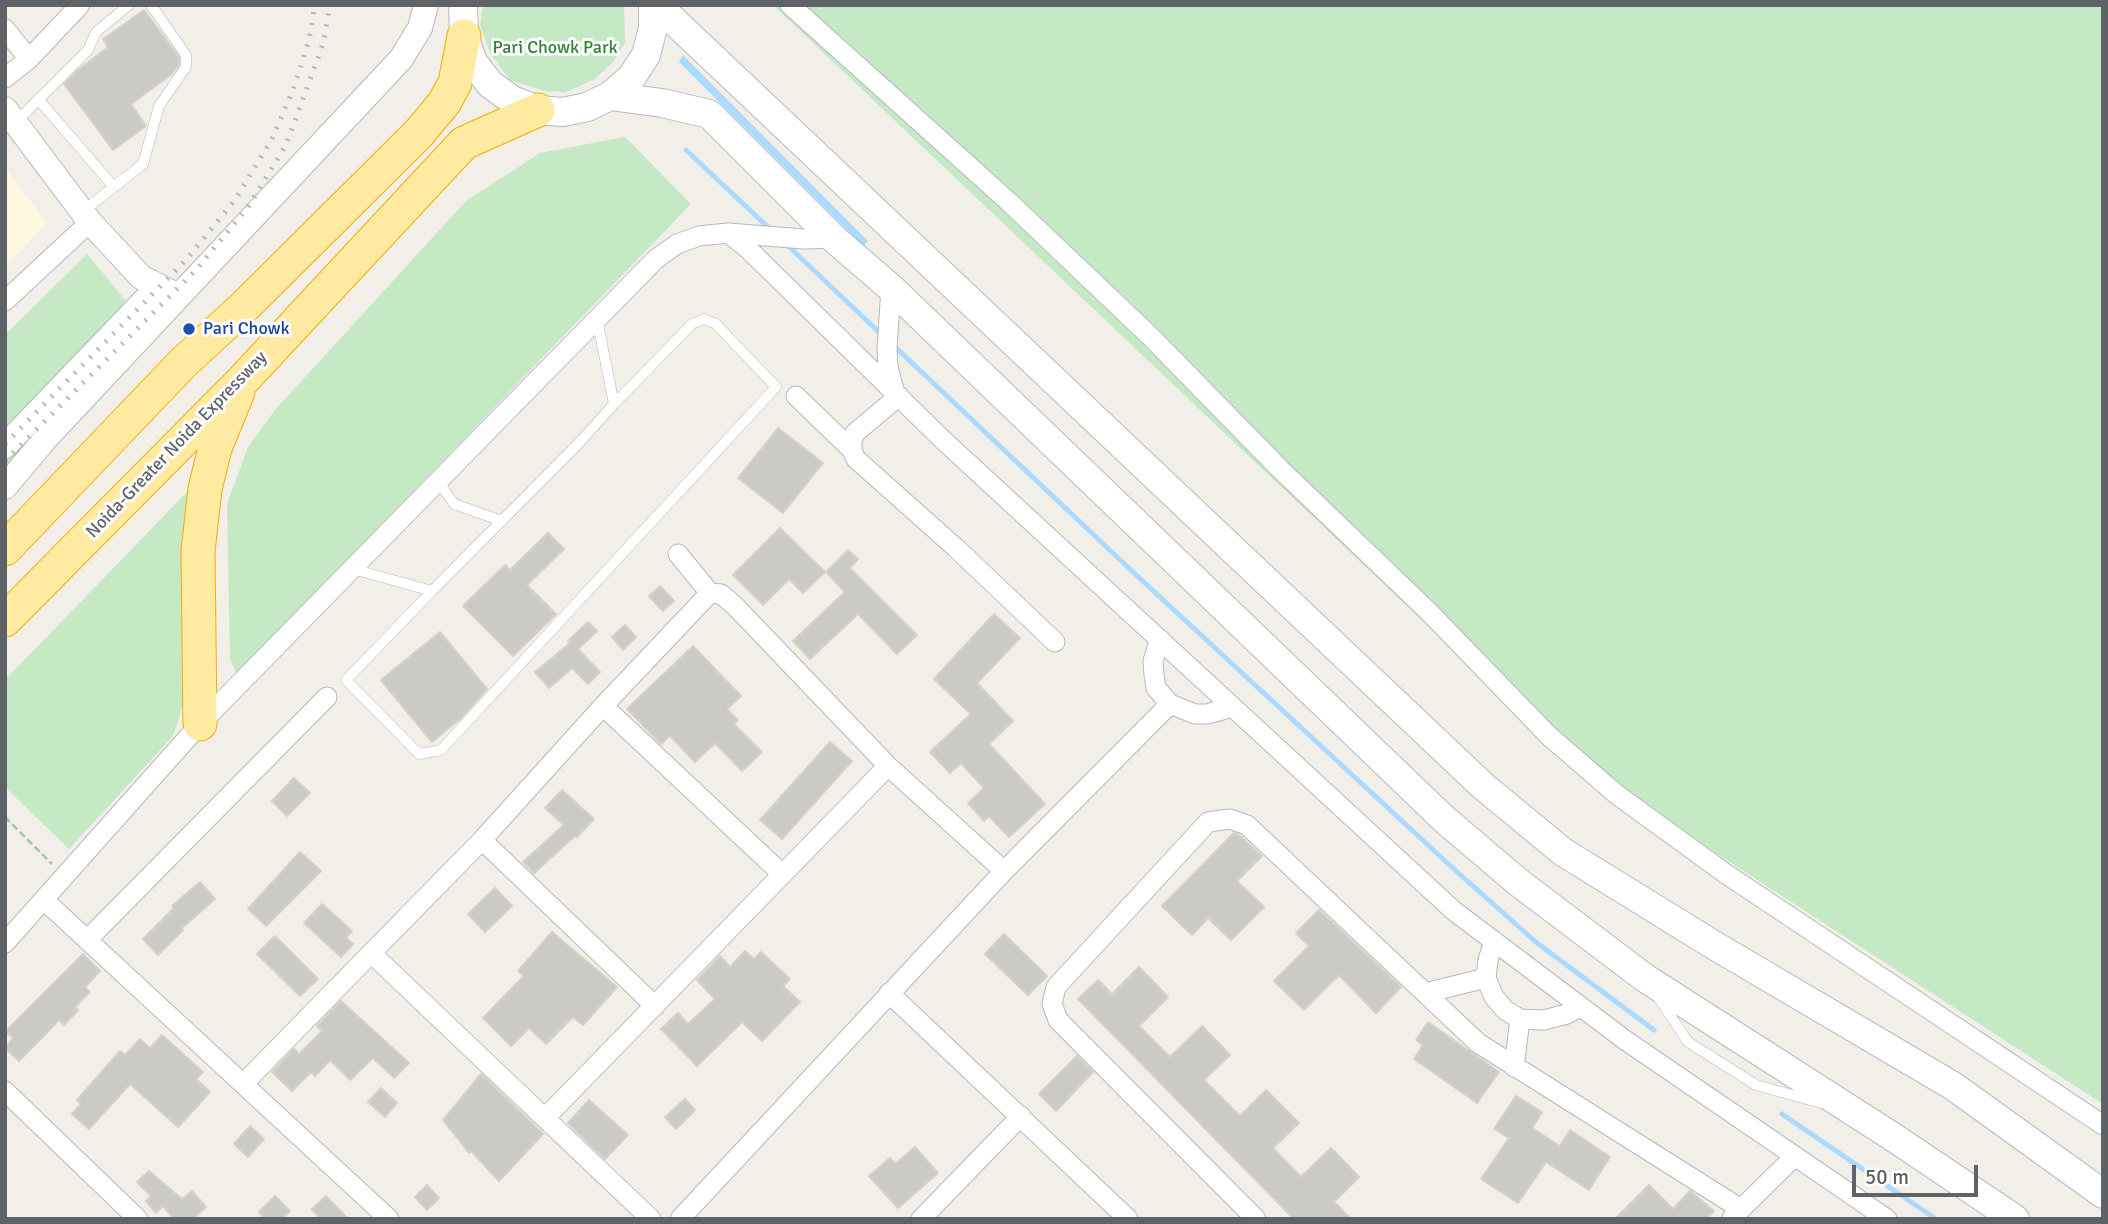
<!DOCTYPE html>
<html>
<head>
<meta charset="utf-8">
<style>
	body { margin:0 }
	#map { position:relative; width:2108px; height:1224px; overflow:hidden; background:#f1efe8; font-family:Signika,sans-serif }
	canvas { display:block }
	.frame { position:absolute; inset:0; border:7px solid #5f6368; pointer-events:none }
	.scale { position:absolute; left:1852px; top:1165px; width:126px; height:32px; box-sizing:border-box; border:4px solid #5f6368; border-top:0; padding-left:9px; font-size:21px; line-height:24px; white-space:nowrap; color:#5f6368; -webkit-text-stroke:5px #fff; paint-order:stroke }
</style>
</head>
<body>
<div id="map">
<canvas width="2108" height="1224"></canvas>
<div class="frame"></div>
<div class="scale">50 m</div>
</div>
<script>
const c = document.querySelector('canvas').getContext('2d');
c.lineJoin = 'round';
function fillPath(path, color) { c.fillStyle = color; c.fill(path, 'evenodd'); }
const toPath = rows => new Path2D(rows.map(r => 'M' + r).join(''));
function strokePath(path, color, width, dash) { c.strokeStyle = color; c.lineWidth = width; c.lineCap = dash ? 'butt' : 'round'; c.setLineDash(dash || []); c.stroke(path); }
function write(font, color, halo, rows, align = 'center') {
  c.font = font + ' Signika,sans-serif'; c.lineWidth = 6; c.setLineDash([]); c.textBaseline = 'middle'; c.strokeStyle = halo; c.fillStyle = color; for (const [text, x, y, turn = 0] of rows) {
    c.save(); c.translate(x, y); c.rotate((+turn || 0) * Math.PI / 180); c.textAlign = isNaN(turn) ? turn : align; if (halo) c.strokeText(text, 0, 0); c.fillText(text, 0, 0); c.restore();
  }
}
fillPath(toPath([
	[5,168,47,223,5,267]
]), '#fef7e0');
fillPath(toPath([
	[483,5,624,5,625,43,614,61,595,79,566,92,544,91,510,80,490,53,480,25],
	[773,5,2103,5,2103,1104,1563,754],
	[625,137,691,204,237,674,230,659,227,504,248,447,275,410,466,201,540,153],
	[87,254,140,318,5,473,5,335],
	[190,489,192,678,173,736,69,849,5,787,5,680]
]), '#c5e8c5');
fillPath(toPath([
	[683,55,868,241,863,246,679,62]
]), '#aadaff');
strokePath(toPath([
	[686,150,770,229],
	[785,243,882,335],
	[892,344,1134,573,1455,870,1537,943,1654,1030],
	[1782,1114,1936,1219]
]), '#aadaff', 5);
const building = toPath([
	[144,10,179,57,179,65,172,74,131,104,146,126,113,150,64,84,78,70,108,47,103,39,144,10],
	[778,428,823,463,783,513,738,478,778,428],
	[780,528,825,572,803,593,789,579,763,605,733,575,780,528],
	[548,533,564,549,527,585,556,614,513,656,463,606,505,565,510,570,548,533],
	[848,550,858,559,850,568,917,635,897,654,858,614,810,659,793,641,845,592,826,572,848,550],
	[660,586,674,601,663,611,649,596,660,586],
	[994,614,1020,638,977,683,1013,721,989,744,1045,804,1009,837,989,816,984,821,968,803,984,788,961,763,950,773,930,752,971,714,934,679,994,614],
	[588,622,597,631,578,649,600,672,588,684,572,668,549,688,535,672,570,643,568,641,588,622],
	[625,625,636,637,623,650,612,637,625,625],
	[440,632,487,689,460,719,432,742,381,680,440,632],
	[693,646,741,696,727,709,738,720,734,724,762,752,742,771,715,743,695,762,670,736,661,744,627,709,693,646],
	[830,742,852,761,782,839,760,820,830,742],
	[294,778,310,793,287,816,272,801,294,778],
	[562,790,594,819,577,837,575,836,534,873,523,862,564,825,545,808,562,790],
	[1234,833,1240,836,1262,856,1237,881,1264,907,1231,940,1208,918,1192,935,1162,906,1234,833],
	[300,852,321,871,266,926,248,909,300,852],
	[200,882,215,899,182,928,183,930,158,955,143,939,174,908,172,906,200,882],
	[495,888,512,906,485,932,468,914,495,888],
	[322,904,352,931,346,938,353,944,341,957,304,923,322,904],
	[1319,910,1401,987,1376,1013,1339,975,1304,1010,1274,981,1309,946,1296,933,1319,910],
	[552,932,617,987,583,1025,573,1017,546,1044,529,1028,511,1046,483,1018,524,976,518,971,552,932],
	[1004,934,1047,976,1028,995,985,954,1004,934],
	[275,936,318,979,300,996,257,954,275,936],
	[745,951,754,959,761,952,790,979,783,986,800,1002,762,1041,742,1022,697,1066,661,1029,678,1013,688,1024,715,999,697,980,720,956,730,967,745,951],
	[83,954,100,971,85,987,90,992,75,1007,78,1010,64,1025,59,1020,19,1061,5,1048,13,1038,6,1031,83,954],
	[1139,967,1168,997,1139,1026,1170,1057,1202,1026,1230,1055,1204,1080,1240,1116,1266,1090,1299,1123,1273,1148,1301,1177,1331,1148,1359,1177,1334,1202,1351,1219,1294,1219,1078,999,1098,980,1112,994,1139,967],
	[341,1001,409,1063,394,1078,373,1058,350,1080,330,1060,315,1076,311,1072,292,1091,272,1072,294,1049,299,1054,322,1031,317,1026,341,1001],
	[1428,1022,1499,1072,1477,1103,1414,1059,1423,1045,1416,1040,1428,1022],
	[162,1035,203,1072,196,1079,210,1092,178,1127,130,1084,89,1129,72,1114,81,1104,77,1100,120,1051,125,1055,140,1039,150,1048,162,1035],
	[1077,1056,1093,1072,1056,1111,1039,1094,1077,1056],
	[481,1074,543,1134,499,1181,471,1151,469,1153,443,1120,481,1074],
	[381,1088,397,1103,385,1117,368,1102,381,1088],
	[1516,1096,1542,1112,1532,1128,1560,1146,1570,1130,1610,1157,1589,1190,1546,1162,1518,1203,1481,1179,1509,1138,1494,1129,1516,1096],
	[685,1099,695,1110,676,1129,665,1117,685,1099],
	[589,1100,628,1135,605,1159,568,1123,589,1100],
	[250,1126,264,1139,248,1157,234,1144,250,1126],
	[915,1147,938,1173,898,1208,869,1176,890,1158,895,1164,915,1147],
	[149,1171,182,1199,192,1191,206,1207,193,1219,174,1219,163,1206,156,1213,146,1201,151,1196,137,1182,149,1171],
	[427,1185,439,1198,427,1210,415,1197,427,1185],
	[1649,1185,1673,1209,1690,1191,1714,1211,1706,1219,1615,1219,1649,1185],
	[275,1196,290,1211,282,1219,266,1219,259,1212,275,1196],
	[326,1196,348,1219,321,1219,312,1209,326,1196]
]);
fillPath(building, '#cccac5');
strokePath(building, '#d6d1c6', 2);
const service = toPath([
	[38,99,114,187],
	[16,122,88,50,96,32,129,5],
	[83,211,143,164,159,106,186,67,186,55,151,5],
	[438,481,454,504,502,521],
	[353,569,432,591,579,443,614,404,597,319],
	[432,591,346,680,419,754,441,750,776,387,716,324,704,319,692,324,614,404],
	[1658,997,1688,1042,1756,1085,1821,1103]
]);
const minor = toPath([
	[790,5,1009,202,1151,337,1280,469,1429,612,1549,736,1616,794,1726,874,2103,1125],
	[5,29,29,59],
	[5,78,29,59,80,5],
	[728,233,747,248,943,440,1454,911,1625,1040,1887,1219],
	[891,288,887,349,888,367,894,390],
	[5,301,90,222],
	[796,396,852,450],
	[899,396,855,433,852,441,852,450,856,459,956,548,1055,642],
	[678,554,710,593],
	[1160,639,1153,661,1154,675,1156,688,1170,704,1195,714,1207,714,1233,707],
	[603,706,782,874],
	[482,840,655,1006],
	[44,900,389,1219],
	[87,940,327,697],
	[1494,941,1488,960,1486,978,1494,997,1505,1010,1520,1019,1544,1020,1567,1014,1580,1007],
	[5,943,200,724,656,259,677,244,699,236,728,233,804,239,833,238],
	[371,953,651,1219],
	[889,993,1128,1219],
	[1425,993,1486,978],
	[1514,1067,1520,1019],
	[243,1084,482,840,603,706,710,593,721,594,735,606,888,766,1004,871],
	[5,1091,138,1219],
	[545,1118,888,766],
	[1732,1218,1795,1156],
	[680,1219,1004,871,1170,704],
	[921,1219,1021,1116],
	[1256,1219,1058,1020,1052,1004,1056,987,1208,822,1230,819,1247,825,1478,1043,1741,1209]
]);
const tertiary = toPath([
	[5,109,90,222,141,277,178,296],
	[5,446,147,298],
	[5,487,47,437,401,59,420,28,426,5]
]);
const secondary = toPath([
	[463,5,464,36,473,62,490,84,512,100,538,110,563,112,587,107,610,96,631,78,646,55,653,28,653,5],
	[657,5,1483,786,1563,852,1712,944,1953,1086,2103,1194],
	[610,96,662,103,709,114,833,238,891,288,1444,819,1518,882,1645,978,1893,1137,2015,1219]
]);
const trunk = toPath([
	[5,549,183,363,246,305,419,133,444,103,455,83,464,36],
	[5,620,243,380,464,143,538,110],
	[200,724,198,551,205,489,215,448,238,392]
]);
strokePath(service, '#b5b8bc', 11);
strokePath(minor, '#b5b8bc', 21);
strokePath(tertiary, '#b5b8bc', 26);
strokePath(secondary, '#b6babf', 30);
strokePath(trunk, '#f9ab00', 35);
strokePath(toPath([
	[5,817,52,864]
]), '#9cc7a9', 2.5, [7, 3.5]);
strokePath(service, '#fff', 10);
strokePath(minor, '#fff', 19);
strokePath(tertiary, '#fff', 24);
strokePath(secondary, '#fff', 28);
strokePath(trunk, '#feeaa1', 33);
strokePath(toPath([
	[5,444,185,261,235,200,272,139,293,90,309,40,315,5],
	[5,461,196,270,248,207,286,145,323,44,330,5]
]), '#b6b7b8', 5, [2, 9]);
for (const [x, y, r, color] of [
	[189,329,7,"#1a4fb4"]
]) { const dot = new Path2D(); dot.arc(x, y, r, 0, 2 * Math.PI); c.fillStyle = color; c.fill(dot); strokePath(dot, '#fff', 2.5); }
write('18px', '#348238', '#fff', [
	["Pari Chowk Park",555,48]
]);
write('18px', '#164399', '#fff', [
	["Pari Chowk",203,329]
], 'left');
write('18px', '#5f6368', '#fff', [
	["Noida-Greater Noida Expressway",177,445,-46]
]);
</script>
</body>
</html>
